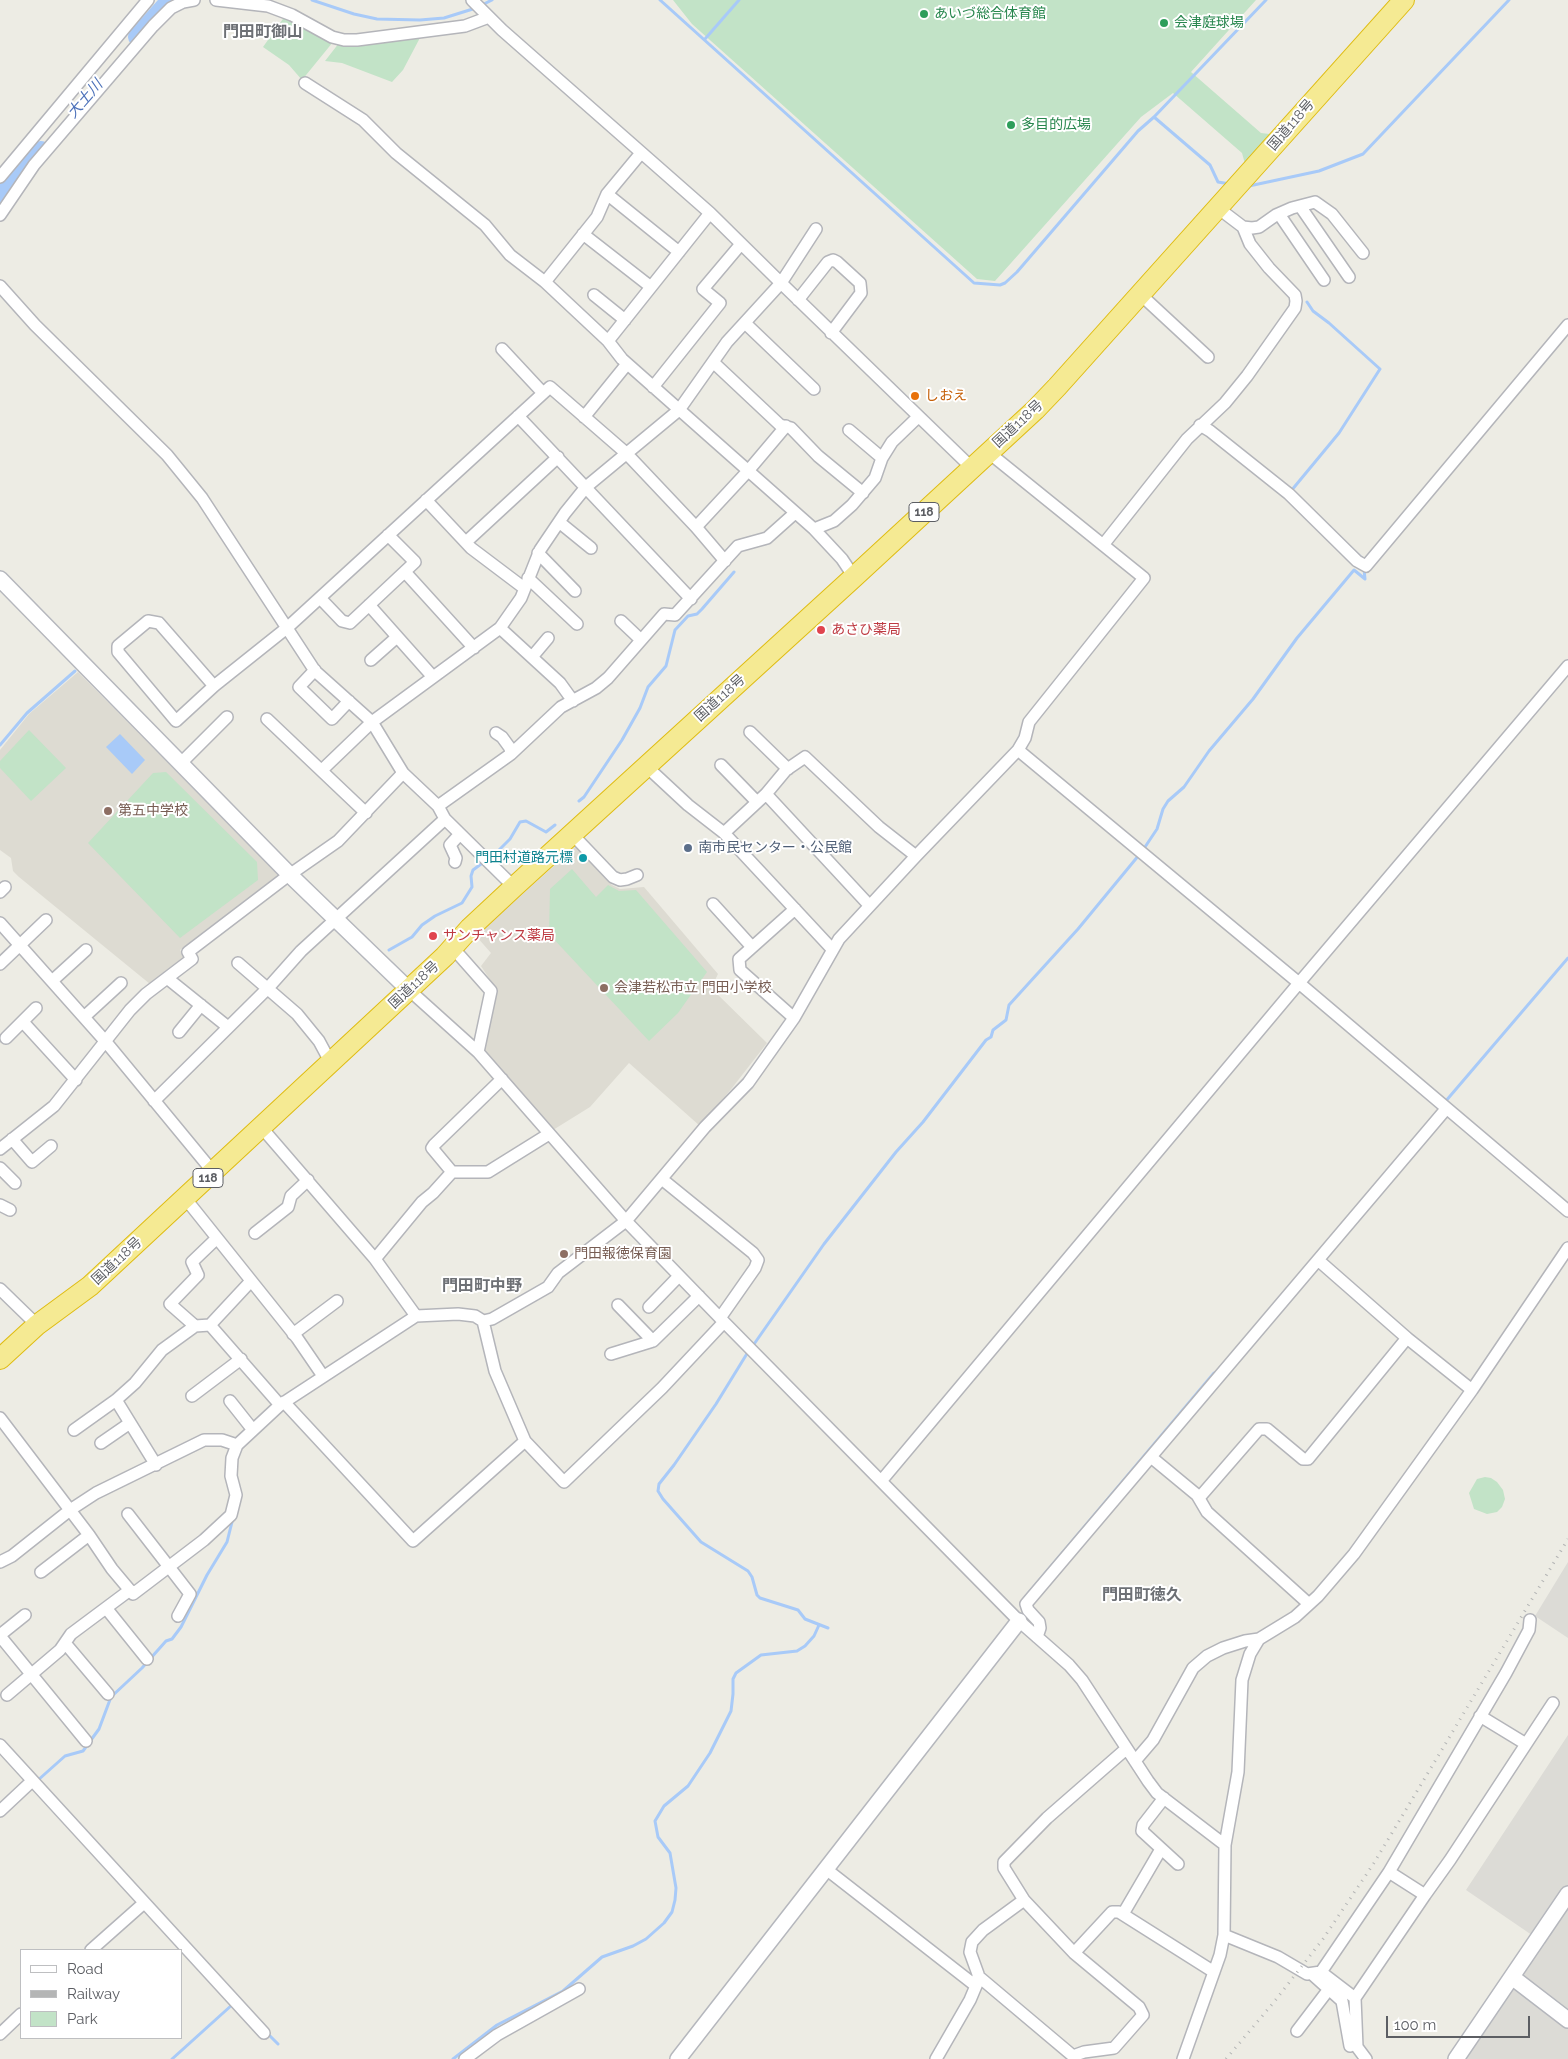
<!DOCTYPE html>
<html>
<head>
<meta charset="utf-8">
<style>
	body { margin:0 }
	#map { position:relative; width:1568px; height:2059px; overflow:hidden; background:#edece4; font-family:Raleway,sans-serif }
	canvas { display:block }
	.legend { position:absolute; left:20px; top:1949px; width:162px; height:90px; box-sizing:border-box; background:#fff; border:1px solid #bebfc1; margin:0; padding:6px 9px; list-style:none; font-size:15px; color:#5c5e63 }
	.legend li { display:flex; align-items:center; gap:10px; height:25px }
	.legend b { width:25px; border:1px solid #bebfc1 }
	.scale { position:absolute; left:1386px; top:2016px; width:144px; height:22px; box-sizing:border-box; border:2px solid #5c5e63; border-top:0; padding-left:6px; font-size:15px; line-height:18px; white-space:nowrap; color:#5c5e63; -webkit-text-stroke:4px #fff; paint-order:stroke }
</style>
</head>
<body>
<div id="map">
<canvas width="1568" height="2059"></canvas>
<ul class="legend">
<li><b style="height:6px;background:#fff"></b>Road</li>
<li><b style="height:6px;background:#b4b5b5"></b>Railway</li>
<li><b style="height:14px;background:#c2e3c7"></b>Park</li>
</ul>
<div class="scale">100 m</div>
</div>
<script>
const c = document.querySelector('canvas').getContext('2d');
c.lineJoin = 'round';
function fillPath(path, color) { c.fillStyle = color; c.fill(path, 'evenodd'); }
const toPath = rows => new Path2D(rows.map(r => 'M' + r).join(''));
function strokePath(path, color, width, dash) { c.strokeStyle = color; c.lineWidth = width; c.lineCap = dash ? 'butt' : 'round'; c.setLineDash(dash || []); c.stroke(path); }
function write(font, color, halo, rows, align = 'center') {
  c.font = font + ' Raleway,"Noto Sans JP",sans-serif'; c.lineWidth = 4; c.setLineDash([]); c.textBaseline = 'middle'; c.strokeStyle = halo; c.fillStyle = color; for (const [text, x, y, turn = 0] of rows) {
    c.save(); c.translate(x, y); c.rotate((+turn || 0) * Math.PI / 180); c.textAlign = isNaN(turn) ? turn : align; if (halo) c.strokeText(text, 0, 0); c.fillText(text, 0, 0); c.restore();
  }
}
fillPath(toPath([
	[1568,1562,1568,1638,1535,1616],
	[1568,1735,1568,2059,1466,2059,1545,1944,1466,1890]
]), '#dcdbd6');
fillPath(toPath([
	[78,672,280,876,180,950,185,958,150,984,19,877,13,871,11,858,0,850,0,750,29,714],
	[576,846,612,885,620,889,644,887,718,974,711,988,767,1043,732,1088,700,1126,629,1063,590,1107,553,1130,483,1052,488,1020,496,989,481,966,491,953,476,936]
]), '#dddbd2');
fillPath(toPath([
	[673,0,1256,0,1191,72,1261,133,1278,135,1247,171,1242,153,1173,93,1141,117,995,281,977,279,692,24],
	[285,16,333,42,302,80,289,65,263,47],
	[422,34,403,70,392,82,342,63,325,61,339,43],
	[29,730,66,768,31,801,0,768,0,761],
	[166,772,257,862,258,880,180,938,88,843,153,773],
	[572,869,596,897,608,885,619,891,636,890,707,972,678,1013,649,1041,549,934,550,889],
	[1485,1477,1491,1478,1497,1482,1503,1490,1505,1499,1502,1507,1497,1512,1487,1514,1474,1509,1469,1493,1477,1479]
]), '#c2e3c7');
fillPath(toPath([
	[120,734,145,760,132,774,106,747]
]), '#a8caf8');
strokePath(toPath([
	[312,0,354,14,377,19,420,20,444,18,476,8],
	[660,0,974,283,1000,285,1005,283,1017,272,1138,131,1154,117,1266,0],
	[482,5,492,0],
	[705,39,739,0],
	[1154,117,1210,165,1218,182,1230,184],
	[1249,186,1319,171,1363,154,1509,0],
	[1291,491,1339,433,1380,369,1329,323,1313,311,1307,302],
	[1350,547,1364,560],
	[0,745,27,713,75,671],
	[579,801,584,797,622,740,640,708,648,687,666,666,675,630,688,616,697,614,702,609,734,572],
	[1143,850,1157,829,1163,809,1168,801,1184,787,1209,751,1253,699,1297,638,1354,570,1365,579,1364,569],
	[491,858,510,839,520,822,526,821,546,832,555,825],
	[389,950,412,937,422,925,435,916,462,903,472,887,471,876,473,870,485,861],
	[1445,1102,1568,958],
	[752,1347,824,1244,896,1152,923,1122,986,1040,991,1037,993,1030,1006,1020,1009,1005,1078,929,1139,855],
	[748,1352,716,1404,674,1465,659,1484,658,1491,663,1499,701,1542,748,1571,752,1577,757,1595,760,1598,798,1610,805,1619,828,1628],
	[1026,1596,1214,1373],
	[37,1781,65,1756,83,1751,99,1729,111,1697,142,1668,166,1641,172,1639,181,1627,207,1575,227,1542,233,1518],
	[266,2032,278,2044],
	[172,2059,233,2004],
	[453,2059,497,2025,563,1991,602,1957,633,1946,646,1939,664,1923,672,1912,675,1900,676,1888,670,1853,658,1837,655,1821,664,1806,688,1786,710,1753,731,1711,733,1694,733,1679,736,1673,761,1655,797,1651,805,1646,814,1636,819,1625]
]), '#a8caf8', 3);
strokePath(toPath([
	[137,37,170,0],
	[0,197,41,150]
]), '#a8caf8', 18);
const street = toPath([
	[216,0,268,6,292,15,332,37,344,40,357,40,465,26,489,17],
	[472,0,502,30,710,213,781,283,971,467],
	[305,83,363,120,396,153,485,225,510,255,545,282,608,341,622,359,814,529,842,559,854,577],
	[0,177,148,0],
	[607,194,679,252],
	[1300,206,1349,277],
	[1218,208,1243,227,1252,228,1259,227,1276,215,1292,208,1315,202,1332,214,1363,253],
	[1279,214,1324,280],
	[0,215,34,165,153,26,171,8,183,2,194,0],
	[583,234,651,287],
	[545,282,597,217,607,194,641,153],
	[0,286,35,325,167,455,202,498,315,671,372,722,403,773,438,806,445,819,514,887],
	[1140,294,1208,357],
	[594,295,625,320],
	[798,300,828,262,833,260,837,262,860,283,861,293,831,333],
	[745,323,814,389],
	[608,341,710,213],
	[502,349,543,393],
	[713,362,780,425,791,428,818,456,863,493],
	[653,387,720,303,703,289,741,244],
	[518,416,691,599],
	[584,417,627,364],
	[1200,425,1210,431,1289,494,1357,561,1366,566,1568,325],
	[849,430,882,458],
	[426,500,471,548,524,588],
	[559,522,591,548],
	[696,527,748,471,786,426],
	[814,529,834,521,852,505,875,478,882,458,892,442,918,417],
	[466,542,558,457],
	[1103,545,1187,439,1225,403,1247,376,1295,308,1296,301,1295,295,1269,268,1250,244,1243,227],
	[538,553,575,591],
	[405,572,474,648],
	[528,578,577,624],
	[320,598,342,621,350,623,415,562,388,535],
	[369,605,433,677],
	[621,621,641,640],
	[500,628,560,683,573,701],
	[532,657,548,638],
	[371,660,397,637],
	[315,670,299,687,332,719,349,701],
	[214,686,159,623,148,621,118,646,118,652,176,721,214,686,288,627,550,387,626,453,696,527,725,561],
	[267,719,366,813],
	[750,732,788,769],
	[496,733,502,737,510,748,511,754],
	[1018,750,1299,983,1568,1211],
	[182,762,227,717],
	[721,765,757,802],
	[646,766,688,805,724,833,832,949],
	[322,770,372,722,500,628,521,598,540,550,565,513,586,487,679,410,727,342,781,283,816,229],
	[766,794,869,905],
	[438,806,511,754,561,707,596,688,608,678,664,614,675,615,738,546,767,538,795,513],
	[724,833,766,794,786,770,805,757,879,827,916,856],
	[572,834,613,877,620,880,627,879,637,875],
	[455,862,456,858,450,845,460,834],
	[0,892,5,887],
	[713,904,752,947],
	[0,923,106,1042,214,1173],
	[453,948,491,991,478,1052],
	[238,963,297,1014,319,1041,326,1054,333,1062],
	[0,964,46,920],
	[167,978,228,1027],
	[52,981,86,950],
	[408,989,478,1052,626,1221,724,1322,1019,1621,1069,1665,1082,1680,1148,1781,1157,1793,1225,1845],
	[84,1017,121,983],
	[794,1018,740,970,739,959,795,909],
	[23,1022,76,1080],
	[179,1032,201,1005],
	[6,1038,36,1008],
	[154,1101,268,988,301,951,445,819],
	[262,1128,375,1259,416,1316],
	[12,1139,32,1162,51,1146],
	[0,1149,54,1106,130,1010,146,994,192,959,188,952,285,878,338,841,403,773],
	[0,1168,15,1183],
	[452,1172,432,1148,434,1145,502,1079],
	[663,1180,753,1253,758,1260,755,1268,720,1318],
	[185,1198,297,1338,323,1376],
	[0,1205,10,1210],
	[255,1233,288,1207,291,1196,308,1180],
	[375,1259,422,1202,433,1193,452,1172,488,1172,549,1134],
	[1318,1260,1407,1338,1472,1390],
	[0,1289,37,1325],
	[618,1305,653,1341],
	[649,1307,679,1276],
	[483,1321,492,1319,548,1287,558,1273,626,1221,705,1127,748,1083,794,1018,839,939,916,856,1018,750,1025,738,1029,722,1144,578,988,452],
	[210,1325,251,1281],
	[195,1326,170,1304,198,1275,192,1262,217,1238],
	[293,1334,337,1301],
	[611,1354,653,1341,699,1296],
	[192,1396,241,1359],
	[116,1400,156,1465],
	[230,1401,253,1430],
	[284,1402,413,1541,525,1441,564,1482,662,1388,724,1322],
	[0,1418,89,1535,112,1569,133,1594,204,1540,231,1515,236,1495,231,1476,232,1458,237,1445,280,1405,416,1316,458,1314,475,1316,483,1321,495,1371,525,1441],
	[74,1430,116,1400,135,1383,162,1350,195,1326,210,1325,280,1405],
	[101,1443,130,1423],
	[1151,1457,1197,1495,1207,1512,1309,1604],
	[882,1480,1299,983,1568,666],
	[1199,1498,1259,1429,1267,1429,1303,1459,1308,1459,1407,1338],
	[128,1514,190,1594,178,1616],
	[0,1562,12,1556,70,1510,96,1493,204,1440,222,1440,237,1445],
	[41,1572,89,1535],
	[106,1608,147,1659],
	[0,1635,25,1615],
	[0,1636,86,1741],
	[1037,1637,1040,1628,1039,1622,1028,1610,1026,1604,1446,1109],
	[65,1643,108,1694],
	[7,1695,60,1650,71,1634,130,1590],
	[1480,1716,1526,1744],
	[0,1745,264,2033],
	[1135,1761,1153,1740,1193,1668,1207,1656,1223,1648,1245,1641,1259,1639],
	[1164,1798,1143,1825,1142,1831,1178,1864],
	[0,1811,32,1781],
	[826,1869,976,1986],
	[1389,1872,1506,1673,1529,1630,1530,1620],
	[1425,1895,1450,1860,1553,1703],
	[1123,1914,1161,1849],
	[1224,1935,1278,1957,1307,1974,1321,1972,1355,1998,1357,2047,1366,2059],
	[91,1950,144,1903],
	[1074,1953,1112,1912,1119,1912,1214,1972],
	[1321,1972,1389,1872,1425,1895,1355,1998],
	[1313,1975,1342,2001,1350,2046],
	[978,1976,1073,2056,1084,2052,1114,2048,1143,2015,1139,2007,1074,1953,1024,1900],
	[1297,2031,1329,1989],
	[0,2034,21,2014],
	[465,2059,497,2035,579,1989],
	[936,2059,970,2000,978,1981,978,1974,970,1952,972,1942,983,1930,1024,1900,1004,1868,1004,1862,1047,1818,1126,1749],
	[1183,2059,1220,1955,1224,1935,1225,1845,1238,1772,1242,1680,1250,1654,1259,1639,1295,1617,1318,1596,1354,1554,1472,1390,1568,1248]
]);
const secondary = toPath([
	[0,579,290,875,408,989],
	[1512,1977,1568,2020],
	[678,2059,1019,1621],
	[1456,2059,1568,1894]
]);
const highway = toPath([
	[0,1359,37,1325,90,1286,445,956,470,928,514,887,854,577,1035,410,1057,387,1404,0]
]);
strokePath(street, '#b4b5ba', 14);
strokePath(secondary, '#b5b7bd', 18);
strokePath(highway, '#dfbc12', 22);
strokePath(street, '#fff', 11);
strokePath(secondary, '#fff', 15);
strokePath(highway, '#f5ea93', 20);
strokePath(toPath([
	[1226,2059,1274,2002,1323,1939,1374,1863,1568,1539]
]), '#b4b5b5', 3, [1, 6]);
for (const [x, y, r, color] of [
	[924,14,5,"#2e9e5b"],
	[1164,23,5,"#2e9e5b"],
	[1011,125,5,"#2e9e5b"],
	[915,396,5,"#e8710a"],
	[821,630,5,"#e0444e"],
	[108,811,5,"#8d6e63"],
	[688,848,5,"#5c6f8a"],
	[583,858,5,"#0f9aa8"],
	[433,936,5,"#e0444e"],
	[604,988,5,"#8d6e63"],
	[564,1254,5,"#8d6e63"]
]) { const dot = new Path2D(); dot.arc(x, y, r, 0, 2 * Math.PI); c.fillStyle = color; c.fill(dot); strokePath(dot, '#fff', 2); }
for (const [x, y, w] of [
	[924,512,30],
	[208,1178,30]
]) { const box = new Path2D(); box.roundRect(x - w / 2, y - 9.5, w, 19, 4); c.fillStyle = '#fff'; c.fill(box); strokePath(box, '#5c5e63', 1); }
write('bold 12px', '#5c5e63', null, [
	["118",924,512],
	["118",208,1178]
]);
write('14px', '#27864d', '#fff', [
	["あいづ総合体育館",934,14],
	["会津庭球場",1174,23],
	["多目的広場",1021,125]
], 'left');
write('14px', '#5c5e63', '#fff', [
	["国道118号",1291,125,-49],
	["国道118号",1018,424,-43],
	["国道118号",720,698,-42],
	["国道118号",414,985,-43],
	["国道118号",117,1261,-43]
]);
write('14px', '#c56008', '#fff', [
	["しおえ",925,396]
], 'left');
write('14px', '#be3a42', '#fff', [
	["あさひ薬局",831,630],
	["サンチャンス薬局",443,936]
], 'left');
write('14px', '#785e54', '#fff', [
	["第五中学校",118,811],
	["会津若松市立 門田小学校",614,988],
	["門田報徳保育園",574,1254]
], 'left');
write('14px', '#4e5e75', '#fff', [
	["南市民センター・公民館",698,848]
], 'left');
write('14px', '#0d838f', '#fff', [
	["門田村道路元標",573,858]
], 'right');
write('italic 15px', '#4d72ba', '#fff', [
	["大土川",85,99,-49]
]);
write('bold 16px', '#6d7075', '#fff', [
	["門田町御山",263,32],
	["門田町中野",482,1286],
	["門田町徳久",1142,1595]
]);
</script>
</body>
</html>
